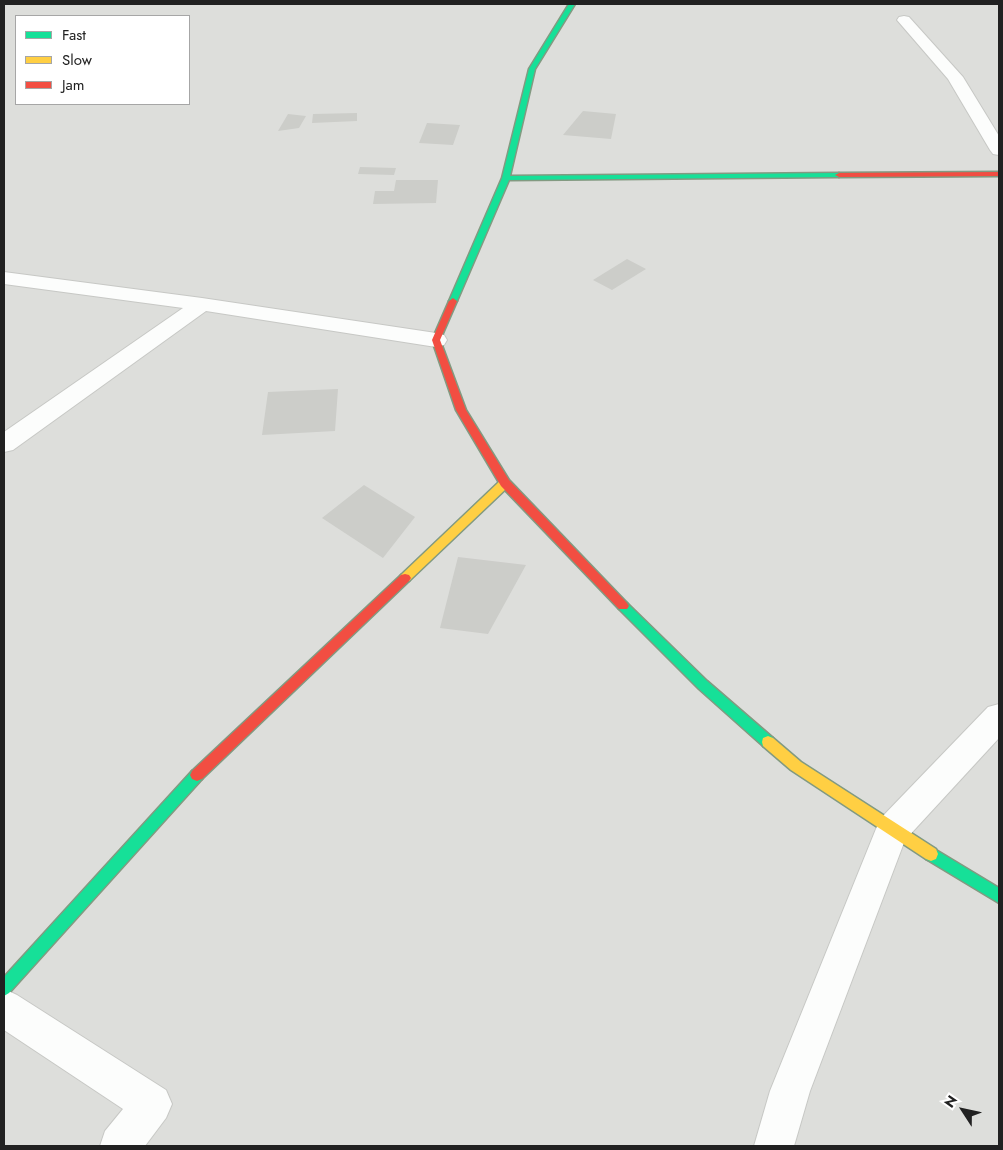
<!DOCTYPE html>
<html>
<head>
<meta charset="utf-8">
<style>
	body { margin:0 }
	#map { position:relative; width:1003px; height:1150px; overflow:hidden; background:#ecefe9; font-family:Jost,sans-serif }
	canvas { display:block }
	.frame { position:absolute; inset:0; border:5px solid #212121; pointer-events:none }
	.legend { position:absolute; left:15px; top:15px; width:175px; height:90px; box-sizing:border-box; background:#fff; border:1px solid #a6a6a6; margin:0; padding:6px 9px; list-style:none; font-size:15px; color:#212121 }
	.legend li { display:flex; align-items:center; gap:10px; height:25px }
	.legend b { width:25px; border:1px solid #a6a6a6 }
	.north { position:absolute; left:938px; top:1085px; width:50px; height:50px; -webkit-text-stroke:4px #fff; paint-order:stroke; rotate:305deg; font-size:14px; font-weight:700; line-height:20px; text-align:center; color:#212121 }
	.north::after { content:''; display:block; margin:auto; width:18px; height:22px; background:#212121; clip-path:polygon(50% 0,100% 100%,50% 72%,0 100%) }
</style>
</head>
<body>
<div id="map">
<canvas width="1003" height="1150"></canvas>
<div class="frame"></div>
<ul class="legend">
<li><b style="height:6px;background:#16e098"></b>Fast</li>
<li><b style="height:6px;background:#ffcf43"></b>Slow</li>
<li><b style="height:6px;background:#f24e42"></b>Jam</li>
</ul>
<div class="north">N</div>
</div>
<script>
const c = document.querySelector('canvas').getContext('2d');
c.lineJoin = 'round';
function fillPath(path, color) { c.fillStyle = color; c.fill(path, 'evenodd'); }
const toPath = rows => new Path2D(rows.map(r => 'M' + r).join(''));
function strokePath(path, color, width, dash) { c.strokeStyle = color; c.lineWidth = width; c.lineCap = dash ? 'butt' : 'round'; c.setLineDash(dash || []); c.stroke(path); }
fillPath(toPath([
	[4,4,999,4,999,1146,4,1146],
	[16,16,189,16,189,104,16,104]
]), '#dddedb');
fillPath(toPath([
	[583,111,616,114,611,139,563,135],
	[357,113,357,121,312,123,313,114],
	[288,114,306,116,299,128,278,131],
	[427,123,460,125,453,145,419,143],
	[360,167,396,168,394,175,358,174],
	[396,180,438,180,436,203,373,204,375,191,394,191],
	[627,259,646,269,612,290,593,280],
	[338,389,335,431,262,435,268,392],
	[364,485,415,517,383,558,322,518],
	[458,557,526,565,488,634,440,628]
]), '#cccdc9');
const street = toPath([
	[904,16,909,17,963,77,999,136,999,155,993,154,990,150,948,79,897,20,899,17,904,16],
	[4,272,202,298,436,333,444,335,447,340,444,345,436,347,206,311,13,450,4,452,4,432,183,308,4,284,4,272],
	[999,704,999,738,905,840,810,1091,794,1146,754,1146,770,1091,880,819,988,707,999,704],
	[4,989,17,995,166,1090,172,1104,166,1118,145,1146,100,1146,105,1131,123,1109,4,1030,4,989]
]);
const fast = toPath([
	[569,4,575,4,535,69,510,176,839,173,843,175,839,177,509,180,457,301,453,304,450,303,449,301,502,178,529,69,569,4],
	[623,601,627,603,707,681,773,738,774,742,773,746,768,748,763,746,699,689,619,609,617,606,619,603,623,601],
	[197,769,202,771,204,775,202,779,9,993,4,996,4,977,192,771,197,769],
	[931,847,999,888,999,903,926,859,924,854,926,849,931,847]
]);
const slow = toPath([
	[505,479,510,483,509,486,409,581,401,581,399,578,401,575,501,480,505,479],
	[768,736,773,738,801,762,936,849,938,854,936,859,931,861,926,859,791,770,763,746,762,742,763,738,768,736]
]);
const jam = toPath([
	[999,172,999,176,839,177,835,175,839,173,999,172],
	[453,298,457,301,440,340,466,410,509,480,627,603,629,606,627,609,619,609,501,486,456,410,432,340,449,301,453,298],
	[405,574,409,575,411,578,409,581,202,779,197,781,192,779,190,775,192,771,401,575,405,574]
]);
strokePath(street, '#c7c8c5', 2);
strokePath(fast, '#829a81', 3);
strokePath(slow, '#829a81', 3);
strokePath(jam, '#829a81', 3);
fillPath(street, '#fcfdfc');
fillPath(fast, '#16e098');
fillPath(slow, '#ffcf43');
fillPath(jam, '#f24e42');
</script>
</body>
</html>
